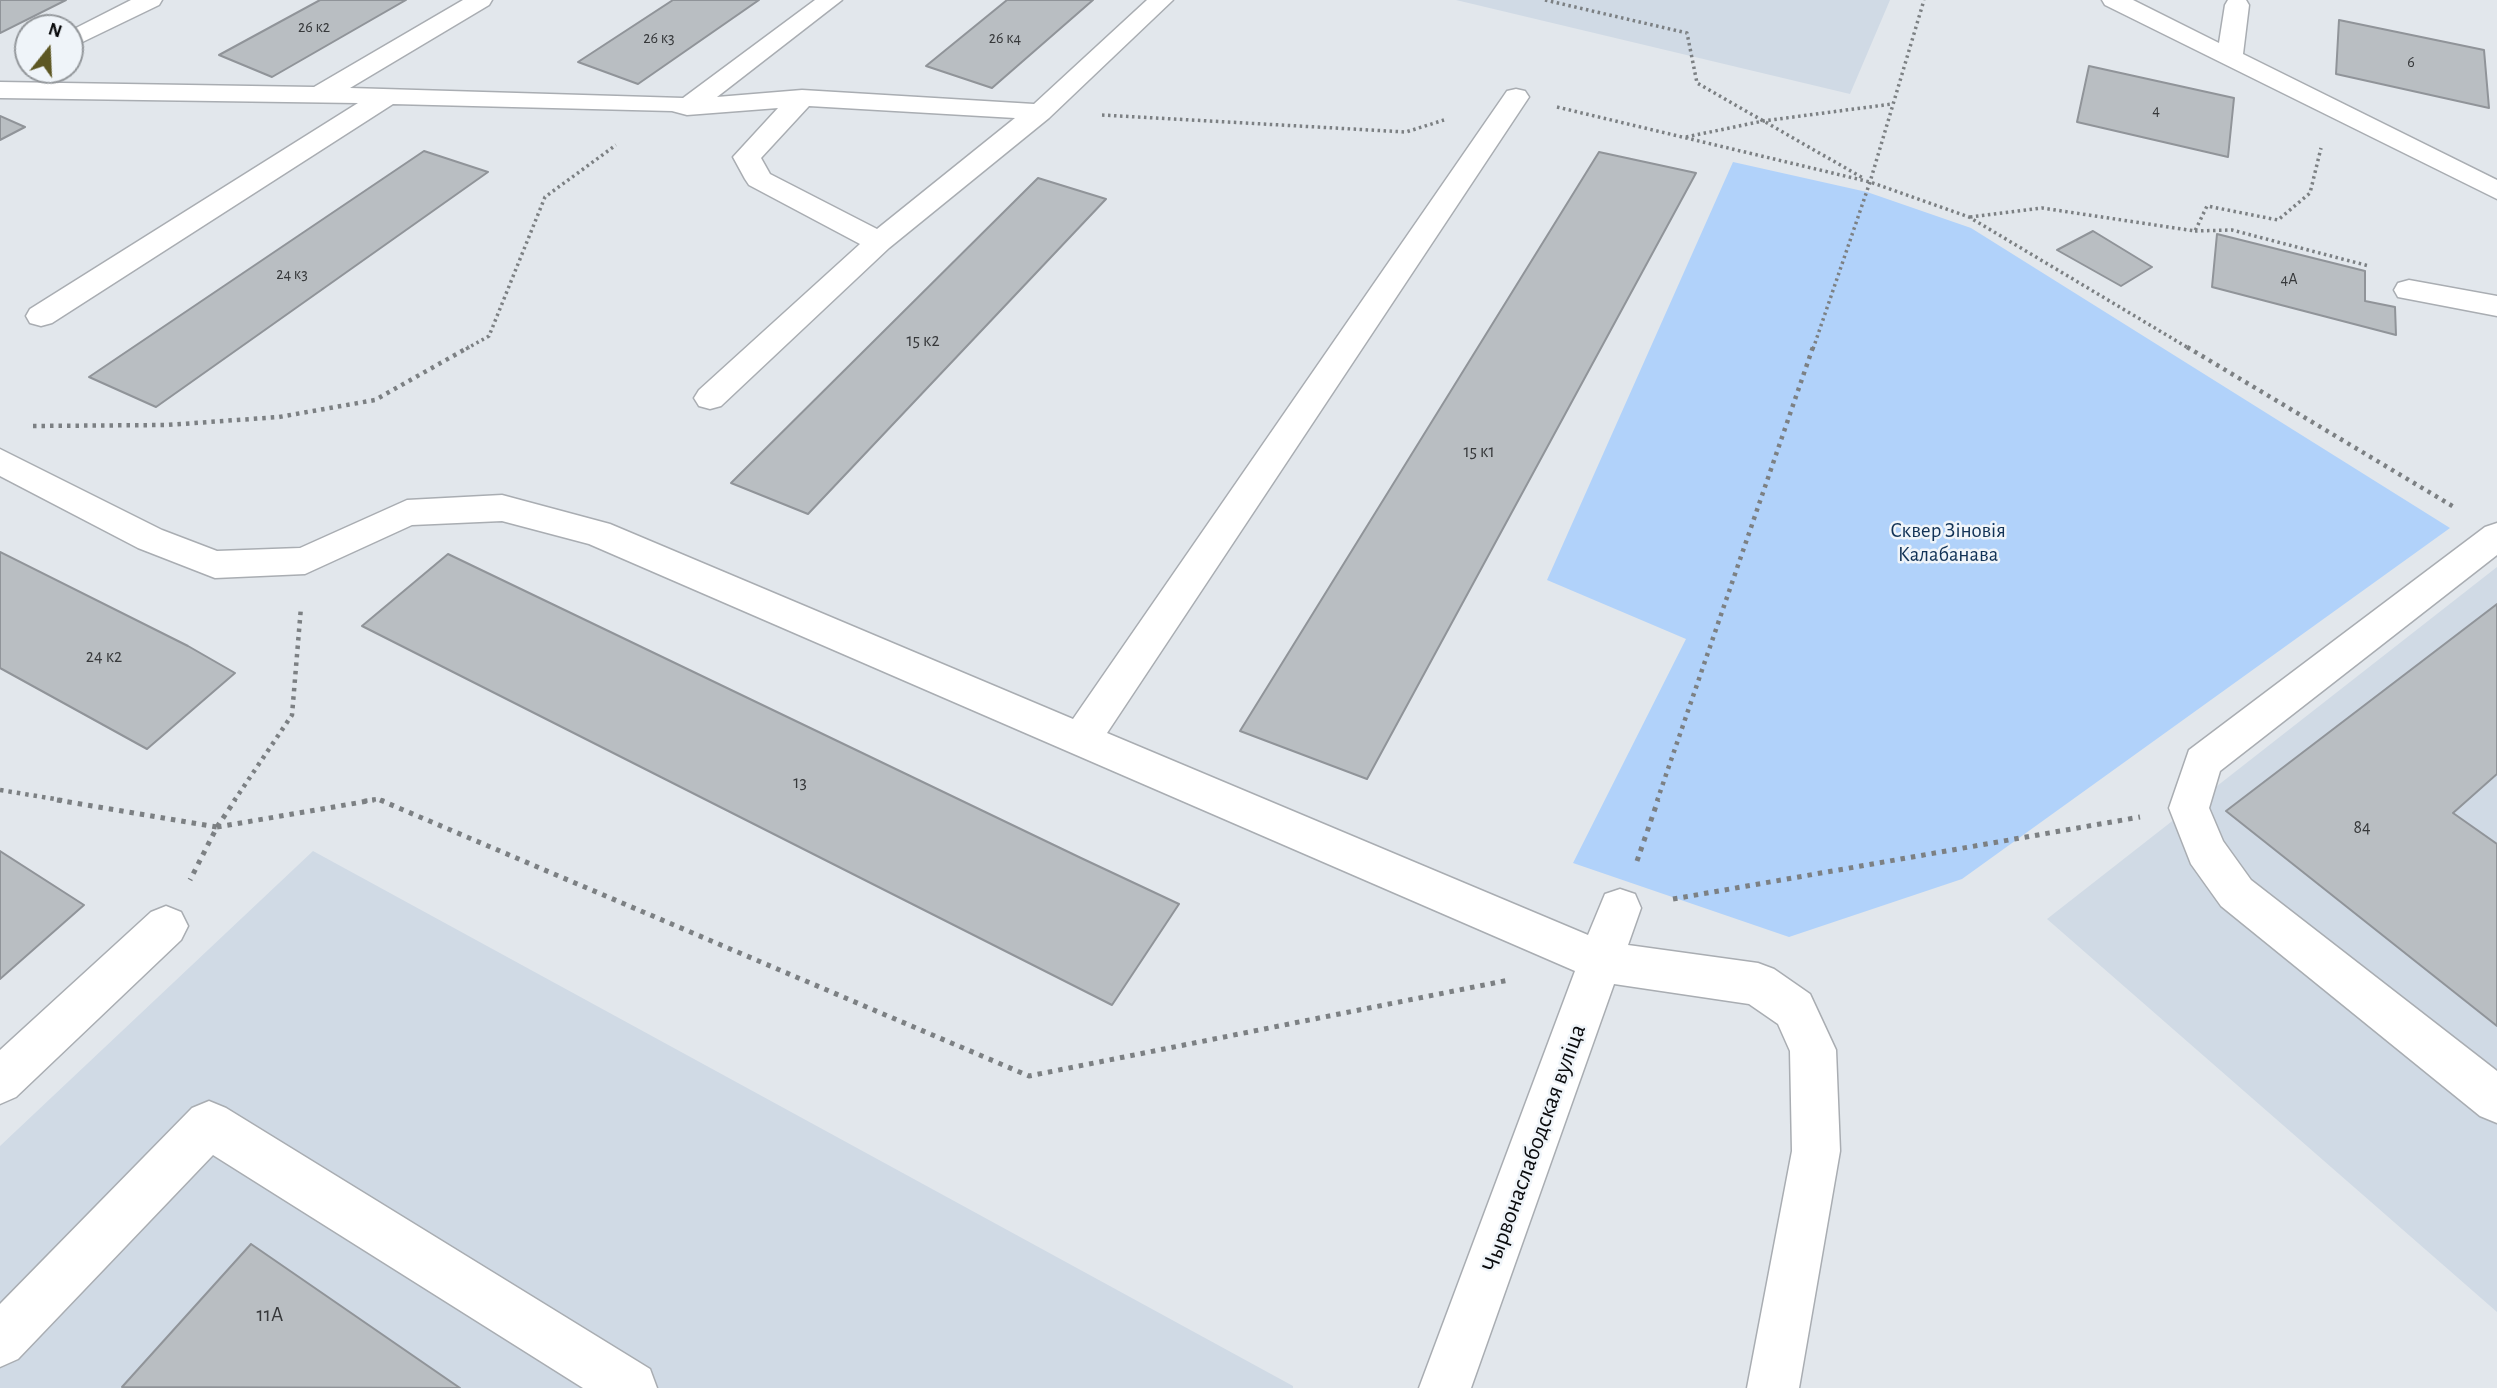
<!DOCTYPE html>
<html>
<head>
<meta charset="utf-8">
<style>
	body { margin:0 }
	#map { position:relative; width:2497px; height:1388px; overflow:hidden; background:#e2e7ec; font-family:"Alegreya Sans",sans-serif }
	canvas { display:block }
	.north { position:absolute; left:14px; top:14px; width:70px; height:70px; box-sizing:border-box; background:#eff4f9; border:2px solid #93979b; border-radius:50%; rotate:18deg; font-size:19px; font-weight:700; line-height:28px; text-align:center; color:#0a0b0d }
	.north::after { content:''; display:block; margin:auto; width:24px; height:32px; background:#5d5723; clip-path:polygon(50% 0,100% 100%,50% 72%,0 100%) }
</style>
</head>
<body>
<div id="map">
<canvas width="2497" height="1388"></canvas>
<div class="north">N</div>
</div>
<script>
const c = document.querySelector('canvas').getContext('2d');
c.lineJoin = 'round';
function fillPath(path, color) { c.fillStyle = color; c.fill(path, 'evenodd'); }
const toPath = rows => new Path2D(rows.map(r => 'M' + r).join(''));
function strokePath(path, color, width, dash) { c.strokeStyle = color; c.lineWidth = width; c.lineCap = dash ? 'butt' : 'round'; c.setLineDash(dash || []); c.stroke(path); }
function write(font, color, halo, rows, align = 'center') {
  c.font = font + ' "Alegreya Sans",sans-serif'; c.lineWidth = 5; c.setLineDash([]); c.textBaseline = 'middle'; c.strokeStyle = halo; c.fillStyle = color; for (const [text, x, y, turn = 0] of rows) {
    c.save(); c.translate(x, y); c.rotate((+turn || 0) * Math.PI / 180); c.textAlign = isNaN(turn) ? turn : align; if (halo) c.strokeText(text, 0, 0); c.fillText(text, 0, 0); c.restore();
  }
}
fillPath(toPath([
	[1456,0,1890,0,1850,94],
	[2497,567,2497,1312,2047,919],
	[313,851,1293,1386,1293,1388,0,1388,0,1146]
]), '#d0dae5');
fillPath(toPath([
	[1733,162,1867,192,1971,228,2450,528,1962,879,1789,937,1573,863,1686,639,1547,580]
]), '#b1d2fa');
const building = toPath([
	[0,0,66,0,0,33,0,0],
	[320,0,406,0,272,77,219,55,320,0],
	[673,0,759,0,638,84,578,62,673,0],
	[1007,0,1093,0,992,88,926,66,1007,0],
	[2339,20,2484,50,2489,108,2336,74,2339,20],
	[2089,66,2234,98,2228,157,2077,122,2089,66],
	[0,116,25,127,0,140,0,116],
	[424,151,488,172,156,407,89,377,424,151],
	[1599,152,1696,173,1367,779,1240,731,1599,152],
	[1038,178,1106,199,808,514,731,483,1038,178],
	[2093,231,2152,267,2121,286,2057,250,2093,231],
	[2217,234,2365,271,2365,301,2395,307,2396,335,2212,287,2217,234],
	[0,552,188,646,235,673,147,749,0,668,0,552],
	[448,554,1081,858,1179,904,1112,1005,362,626,448,554],
	[2497,604,2497,774,2453,813,2497,844,2497,1026,2226,811,2497,604],
	[0,851,84,905,0,979,0,851],
	[251,1244,460,1388,122,1387,251,1244]
]);
fillPath(building, '#b9bec2');
strokePath(building, '#909499', 2);
const minor = toPath([
	[131,0,162,0,159,5,70,48,70,31,131,0],
	[463,0,492,0,489,5,350,88,683,98,815,0,842,0,717,97,802,90,1034,104,1147,0,1173,0,1049,118,889,248,721,406,710,409,699,406,694,398,699,390,860,244,749,185,745,179,733,157,778,108,687,115,672,111,393,104,52,323,41,326,30,323,26,316,30,309,358,103,0,98,0,82,314,87,463,0],
	[809,106,1015,118,877,229,770,174,761,158,809,106],
	[2102,0,2133,0,2219,43,2225,5,2228,0,2246,0,2249,5,2243,54,2497,180,2497,199,2105,5,2102,0],
	[1516,89,1525,91,1529,97,1107,733,1588,935,1605,894,1620,889,1635,894,1641,908,1628,945,1758,963,1774,969,1810,994,1836,1050,1840,1151,1799,1388,1747,1388,1792,1151,1790,1051,1778,1024,1749,1004,1614,984,1471,1388,1419,1388,1575,971,589,544,502,521,412,525,305,574,215,578,138,548,0,476,0,449,162,530,217,551,300,548,407,500,502,495,610,524,1073,719,1507,91,1516,89],
	[2409,280,2497,296,2497,316,2398,297,2394,290,2398,283,2409,280],
	[2497,523,2497,555,2220,771,2209,808,2223,841,2251,880,2497,1071,2497,1123,2480,1116,2221,906,2191,864,2169,808,2189,750,2485,527,2497,523],
	[166,906,181,912,188,926,181,940,16,1097,0,1104,0,1050,151,912,166,906],
	[209,1101,226,1108,650,1369,657,1388,583,1388,213,1155,18,1359,0,1367,0,1304,192,1108,209,1101]
]);
strokePath(minor, '#a9adb2', 3);
strokePath(toPath([
	[1545,0,1687,33,1697,83,1863,178],
	[1557,107,1870,182,1969,217,2190,349],
	[1102,115,1406,132,1444,120],
	[1686,137,1763,121,1892,104],
	[1970,217,2042,208,2195,231,2207,206,2278,220,2310,193,2321,148],
	[2195,231,2232,230,2369,266],
	[466,349,489,336,545,197,616,145],
	[1813,349,1870,182,1924,0]
]), '#7c8083', 3.5, [2.5, 3.5]);
strokePath(toPath([
	[2187,347,2454,507],
	[33,426,167,425,279,417,375,400,469,347],
	[0,790,67,801],
	[234,801,292,715,301,607],
	[364,801,378,799,384,801],
	[1657,801,1813,347]
]), '#7c8083', 4.5, [3.5, 5]);
strokePath(toPath([
	[57,800,217,827,190,880],
	[380,800,1029,1076,1509,980],
	[217,827,374,800],
	[217,827,235,800],
	[1637,861,1658,800],
	[1673,899,2140,817]
]), '#7c8083', 5, [4.5, 6]);
fillPath(minor, '#fff');
write('16px', '#36383a', null, [
	["26 к2",314,27],
	["26 к3",659,38],
	["26 к4",1005,38],
	["6",2411,62],
	["4",2156,110],
	["24 к3",292,274],
	["4А",2289,279]
]);
write('18px', '#36383a', null, [
	["15 к2",923,341],
	["15 к1",1479,452],
	["24 к2",104,657],
	["13",800,783],
	["84",2362,828]
]);
write('21px', '#113256', '#eff4f9', [
	["Сквер Зіновія",1948,531],
	["Калабанава",1948,555]
]);
write('21px', '#36383a', null, [
	["11А",270,1315]
]);
write('24px', '#0a0b0d', '#eff4f9', [
	["Чырвонаслабодская вуліца",1534,1148,-70]
]);
</script>
</body>
</html>
